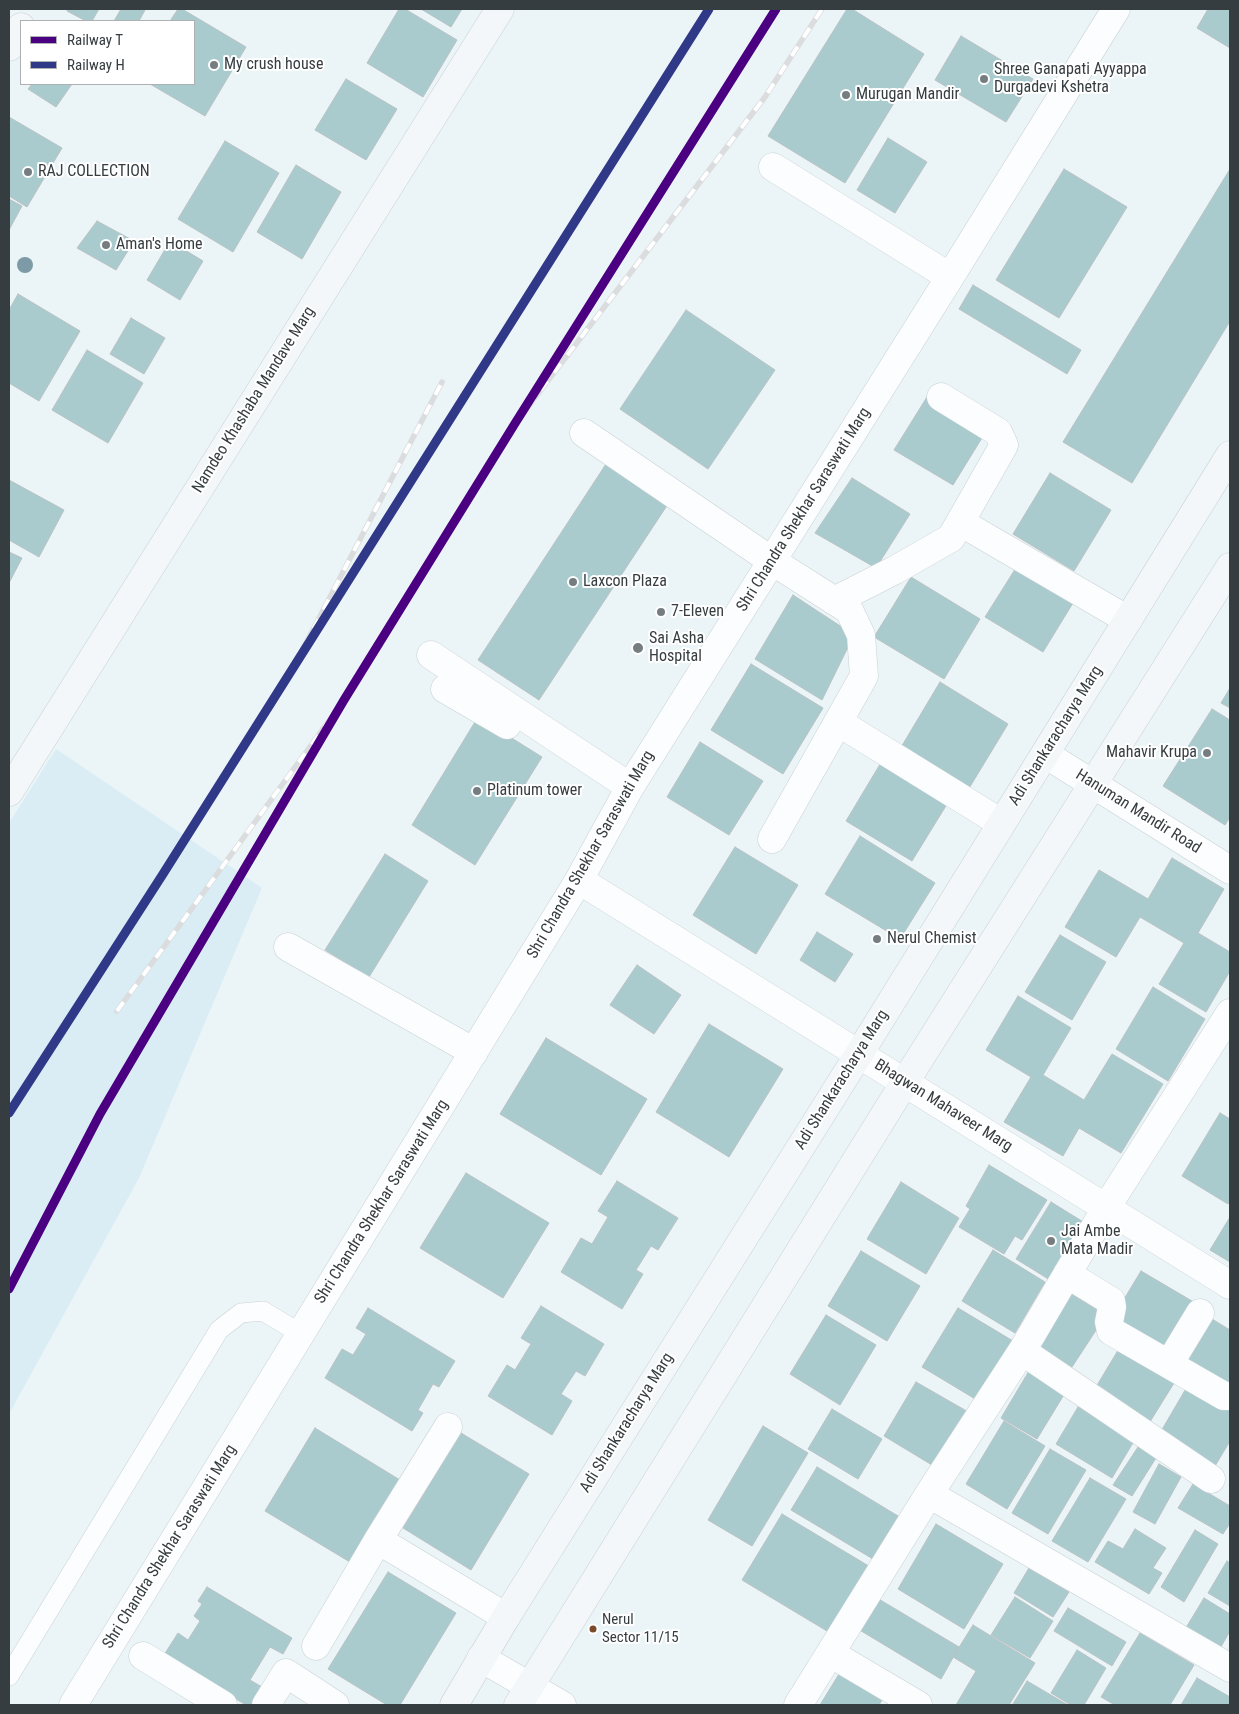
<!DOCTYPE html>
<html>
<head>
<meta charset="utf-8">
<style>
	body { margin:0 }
	#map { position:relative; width:1239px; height:1714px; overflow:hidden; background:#ebf4f7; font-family:"Roboto Condensed",sans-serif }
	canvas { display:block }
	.frame { position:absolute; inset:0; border:10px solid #353d41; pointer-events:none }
	.legend { position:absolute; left:20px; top:20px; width:175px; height:65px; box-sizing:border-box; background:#fff; border:1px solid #aeb1b3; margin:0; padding:6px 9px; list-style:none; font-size:15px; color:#353d41 }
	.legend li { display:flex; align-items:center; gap:10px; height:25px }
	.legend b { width:25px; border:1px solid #aeb1b3 }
</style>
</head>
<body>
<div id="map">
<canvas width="1239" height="1714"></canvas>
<div class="frame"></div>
<ul class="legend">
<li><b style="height:6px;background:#4b0082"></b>Railway T</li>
<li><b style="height:6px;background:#303888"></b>Railway H</li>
</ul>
</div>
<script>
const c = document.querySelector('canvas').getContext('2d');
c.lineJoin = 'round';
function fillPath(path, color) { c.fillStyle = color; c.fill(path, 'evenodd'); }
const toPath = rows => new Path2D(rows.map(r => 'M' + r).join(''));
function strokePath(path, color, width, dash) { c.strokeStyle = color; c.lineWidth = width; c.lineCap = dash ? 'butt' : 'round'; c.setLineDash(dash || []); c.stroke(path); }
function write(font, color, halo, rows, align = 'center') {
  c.font = font + ' "Roboto Condensed",sans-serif'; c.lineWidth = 4; c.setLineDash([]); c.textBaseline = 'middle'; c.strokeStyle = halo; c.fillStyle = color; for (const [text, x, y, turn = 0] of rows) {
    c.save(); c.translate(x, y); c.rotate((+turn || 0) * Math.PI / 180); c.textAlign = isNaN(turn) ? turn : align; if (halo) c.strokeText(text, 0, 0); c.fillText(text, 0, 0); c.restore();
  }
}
fillPath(toPath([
	[56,749,262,888,139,1178,9,1414,9,823]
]), '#daedf5');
const building = toPath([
	[68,9,99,9,92,21,86,21,67,11,68,9],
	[121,9,142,9,145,10,139,21,114,21,121,9],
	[178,9,182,9,246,47,205,116,150,84,194,84,194,21,170,21,178,9],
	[399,9,405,9,457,40,423,97,367,63,399,9],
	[421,9,462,9,451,27,421,9],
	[847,9,852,9,924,54,845,183,768,136,847,9],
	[1208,9,1230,9,1230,48,1197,28,1208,9],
	[961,36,1033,79,1006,122,935,80,961,36],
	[346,79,397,109,366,160,315,130,346,79],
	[32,84,72,84,56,107,28,89,32,84],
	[9,117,62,148,27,207,9,196,9,117],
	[888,138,927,162,895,213,857,190,888,138],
	[225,141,279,173,233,252,178,219,225,141],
	[296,165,341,192,302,259,257,232,296,165],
	[1064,169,1127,207,1059,318,996,280,1064,169],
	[1230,169,1230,321,1132,483,1063,442,1230,169],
	[9,199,22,206,9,230,9,199],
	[97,221,134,241,116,270,77,248,97,221],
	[170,241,203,261,180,300,147,280,170,241],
	[973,285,1081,350,1067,374,959,309,973,285],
	[18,294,80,331,39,401,9,383,9,310,18,294],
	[686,310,775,370,708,469,620,409,686,310],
	[131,318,165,338,144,374,110,354,131,318],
	[87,350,143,383,108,443,52,410,87,350],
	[927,397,985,433,953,485,894,450,927,397],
	[606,464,668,504,539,700,478,660,606,464],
	[1050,473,1111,510,1074,571,1013,534,1050,473],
	[852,478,910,514,876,568,815,533,852,478],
	[9,480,64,510,39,557,9,540,9,480],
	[9,552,22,558,9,583,9,552],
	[1019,563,1076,598,1043,652,985,617,1019,563],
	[911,577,980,619,944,679,874,637,911,577],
	[793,595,854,635,822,700,755,659,793,595],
	[751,664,823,708,783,774,711,730,751,664],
	[940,682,1008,724,968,790,900,749,940,682],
	[1230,688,1230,708,1221,703,1230,688],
	[1212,709,1230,720,1230,817,1225,825,1163,786,1212,709],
	[478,717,542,757,475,865,412,825,478,717],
	[700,742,763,781,729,835,667,797,700,742],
	[885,756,952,796,912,861,846,821,885,756],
	[860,836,935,883,900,939,825,894,860,836],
	[735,847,798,885,756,954,693,915,735,847],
	[385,854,428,881,369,977,325,950,385,854],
	[1172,858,1224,889,1198,933,1230,952,1230,971,1206,1012,1159,984,1184,943,1140,917,1116,957,1065,927,1099,870,1148,899,1172,858],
	[817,932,853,954,835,982,800,960,817,932],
	[1060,935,1106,962,1072,1020,1025,992,1060,935],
	[637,965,681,995,654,1034,610,1005,637,965],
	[1153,987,1205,1019,1168,1081,1116,1049,1153,987],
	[1018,996,1071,1028,1043,1075,1084,1100,1112,1054,1163,1084,1121,1153,1079,1128,1063,1156,1004,1122,1031,1077,986,1050,1018,996],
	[709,1024,783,1069,729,1157,656,1112,709,1024],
	[546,1038,647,1099,601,1175,500,1114,546,1038],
	[1220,1113,1230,1119,1230,1201,1228,1204,1182,1176,1220,1113],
	[989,1165,1047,1200,1022,1240,1015,1236,1004,1254,959,1227,970,1209,966,1206,989,1165],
	[466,1173,549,1223,503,1298,420,1248,466,1173],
	[617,1181,678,1218,658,1250,651,1246,636,1270,643,1274,622,1309,561,1272,581,1238,592,1244,608,1217,598,1211,617,1181],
	[901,1182,959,1218,926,1274,867,1239,901,1182],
	[1051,1202,1085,1223,1050,1280,1016,1259,1051,1202],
	[1230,1217,1230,1262,1210,1250,1230,1217],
	[993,1250,1045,1282,1015,1333,962,1301,993,1250],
	[861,1251,920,1286,887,1341,828,1306,861,1251],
	[1141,1271,1197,1304,1168,1353,1112,1319,1141,1271],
	[1065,1290,1106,1315,1070,1370,1031,1345,1065,1290],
	[541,1306,604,1344,585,1376,576,1371,561,1394,572,1401,552,1435,488,1396,507,1365,515,1370,531,1344,521,1338,541,1306],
	[368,1308,455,1361,439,1387,433,1384,418,1410,423,1413,412,1431,325,1378,342,1349,353,1355,366,1334,356,1328,368,1308],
	[958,1308,1018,1344,982,1403,922,1367,958,1308],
	[826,1315,876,1345,840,1405,790,1374,826,1315],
	[1207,1316,1230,1330,1230,1391,1180,1362,1207,1316],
	[1123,1342,1179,1375,1148,1425,1093,1392,1123,1342],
	[1029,1371,1065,1393,1037,1439,1001,1418,1029,1371],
	[1191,1380,1230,1404,1230,1441,1215,1466,1160,1433,1191,1380],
	[916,1382,970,1413,937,1468,884,1436,916,1382],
	[1078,1407,1134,1441,1112,1478,1056,1444,1078,1407],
	[832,1409,882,1439,858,1479,808,1449,832,1409],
	[1004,1421,1045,1446,1007,1509,966,1484,1004,1421],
	[763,1426,808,1453,752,1546,708,1520,763,1426],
	[315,1428,400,1480,350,1562,265,1511,315,1428],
	[461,1433,529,1474,471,1570,403,1528,461,1433],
	[1138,1447,1156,1458,1132,1496,1113,1485,1138,1447],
	[1050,1449,1086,1470,1048,1534,1012,1513,1050,1449],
	[1159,1464,1181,1477,1155,1524,1133,1512,1159,1464],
	[817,1467,903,1519,878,1562,791,1510,817,1467],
	[1090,1478,1126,1499,1088,1562,1052,1541,1090,1478],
	[1193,1484,1230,1506,1230,1523,1223,1534,1178,1508,1193,1484],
	[782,1514,872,1568,832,1634,742,1580,782,1514],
	[936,1524,1003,1564,964,1629,898,1589,936,1524],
	[1135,1529,1166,1548,1153,1568,1162,1573,1149,1594,1095,1562,1108,1541,1123,1549,1135,1529],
	[1195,1530,1218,1544,1184,1602,1161,1587,1195,1530],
	[1227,1561,1230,1563,1230,1606,1208,1593,1227,1561],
	[1029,1568,1069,1592,1053,1617,1014,1593,1029,1568],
	[388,1572,456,1613,400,1705,387,1705,328,1669,388,1572],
	[207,1587,292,1638,283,1654,270,1647,250,1680,262,1687,251,1705,246,1705,164,1655,178,1633,188,1640,200,1621,194,1616,202,1604,198,1601,207,1587],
	[1015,1597,1053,1621,1030,1658,991,1635,1015,1597],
	[877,1598,959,1647,941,1679,858,1629,877,1598],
	[1204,1598,1230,1614,1230,1631,1218,1652,1184,1631,1204,1598],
	[1068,1608,1126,1642,1112,1666,1054,1631,1068,1608],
	[973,1625,1035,1663,1009,1705,956,1705,976,1671,953,1657,973,1625],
	[1140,1633,1194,1665,1170,1705,1115,1705,1101,1697,1140,1633],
	[1077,1650,1106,1668,1084,1705,1071,1705,1051,1693,1077,1650],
	[839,1674,882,1700,879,1705,820,1705,839,1674],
	[1197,1678,1230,1697,1230,1705,1181,1705,1197,1678],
	[1027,1681,1068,1705,1016,1705,1013,1704,1027,1681]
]);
fillPath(building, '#aacbce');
strokePath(building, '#b9c1c3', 1);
const lane = toPath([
	[9,1676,219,1330,241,1313,263,1311,301,1334]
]);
const street = toPath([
	[773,167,950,277],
	[584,433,772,561,849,610,861,635,864,676,772,839],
	[960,522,1128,620],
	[834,601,895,570,951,538,1004,445,998,432,941,397],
	[431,655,630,787],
	[445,689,507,725],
	[838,722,1001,823],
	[1045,754,1230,870],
	[579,880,1230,1285],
	[288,947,474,1052],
	[1067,1274,1111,1301,1112,1307,1109,1322,1111,1331,1224,1396,1230,1396],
	[1022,1351,1211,1479],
	[1169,1364,1200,1313],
	[929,1494,1230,1668],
	[378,1540,448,1427],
	[316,1646,378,1540,506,1617],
	[830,1653,918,1705],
	[143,1656,223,1705],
	[481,1658,562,1705],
	[73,1705,579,880,630,787,950,277,1116,9],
	[266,1705,286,1673,335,1705],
	[798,1705,929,1494,1022,1351,1106,1208,1230,1013]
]);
const secondary = toPath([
	[9,47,21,27],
	[9,792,500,9],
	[454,1705,506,1617,859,1054,1230,455],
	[518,1705,905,1082,1230,567]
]);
strokePath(lane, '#c9d1d4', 20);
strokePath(street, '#c9d1d4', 29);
strokePath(secondary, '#c9d1d4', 29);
strokePath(lane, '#fcfdfe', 19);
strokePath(street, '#fcfdfe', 28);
strokePath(secondary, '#f3f7f9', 28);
const rail = toPath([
	[514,425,765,97,822,9],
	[293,668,442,382],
	[117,1011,344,700]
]);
strokePath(rail, '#dadcde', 5.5);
strokePath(rail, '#fff', 4, [11]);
strokePath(toPath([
	[9,1289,100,1114,344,700,514,425,776,9]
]), '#4b0082', 9);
strokePath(toPath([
	[9,1113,163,874,709,9]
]), '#303888', 9);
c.fillStyle = '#7c9ba7';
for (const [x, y] of [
	[25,265]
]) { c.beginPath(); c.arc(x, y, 8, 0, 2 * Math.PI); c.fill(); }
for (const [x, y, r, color] of [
	[214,65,5,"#757d81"],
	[984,79,5,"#757d81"],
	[846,95,5,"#757d81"],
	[28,172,5,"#757d81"],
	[106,245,5,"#757d81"],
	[573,582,5,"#757d81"],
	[661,612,5,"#757d81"],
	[638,648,6,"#757d81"],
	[1207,753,5,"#757d81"],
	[477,791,5,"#757d81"],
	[877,939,5,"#757d81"],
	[1051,1241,5,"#757d81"],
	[593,1629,4.5,"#7a4b2a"]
]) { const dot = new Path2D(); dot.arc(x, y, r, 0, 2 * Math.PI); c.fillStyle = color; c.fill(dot); strokePath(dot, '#fff', 2); }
write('15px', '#353d41', '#fff', [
	["Nerul",602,1620],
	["Sector 11/15",602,1638]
], 'left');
write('16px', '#353d41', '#fff', [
	["My crush house",224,65],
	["Shree Ganapati Ayyappa",994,70],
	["Durgadevi Kshetra",994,88],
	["Murugan Mandir",856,95],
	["RAJ COLLECTION",38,172],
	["Aman's Home",116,245],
	["Laxcon Plaza",583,582],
	["7-Eleven",671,612],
	["Sai Asha",649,639],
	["Hospital",649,657],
	["Mahavir Krupa",1197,753,"right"],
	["Platinum tower",487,791],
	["Nerul Chemist",887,939],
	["Jai Ambe",1061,1232],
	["Mata Madir",1061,1250]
], 'left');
write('16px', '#353d41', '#fff', [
	["Namdeo Khashaba Mandave Marg",254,400,-58],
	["Shri Chandra Shekhar Saraswati Marg",804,510,-58],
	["Adi Shankaracharya Marg",1056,736,-58],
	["Hanuman Mandir Road",1138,812,32],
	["Shri Chandra Shekhar Saraswati Marg",591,855,-60],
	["Adi Shankaracharya Marg",842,1080,-58],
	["Bhagwan Mahaveer Marg",943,1106,32],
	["Shri Chandra Shekhar Saraswati Marg",382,1202,-58],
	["Adi Shankaracharya Marg",627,1423,-58],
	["Shri Chandra Shekhar Saraswati Marg",170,1547,-58]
]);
</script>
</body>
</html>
